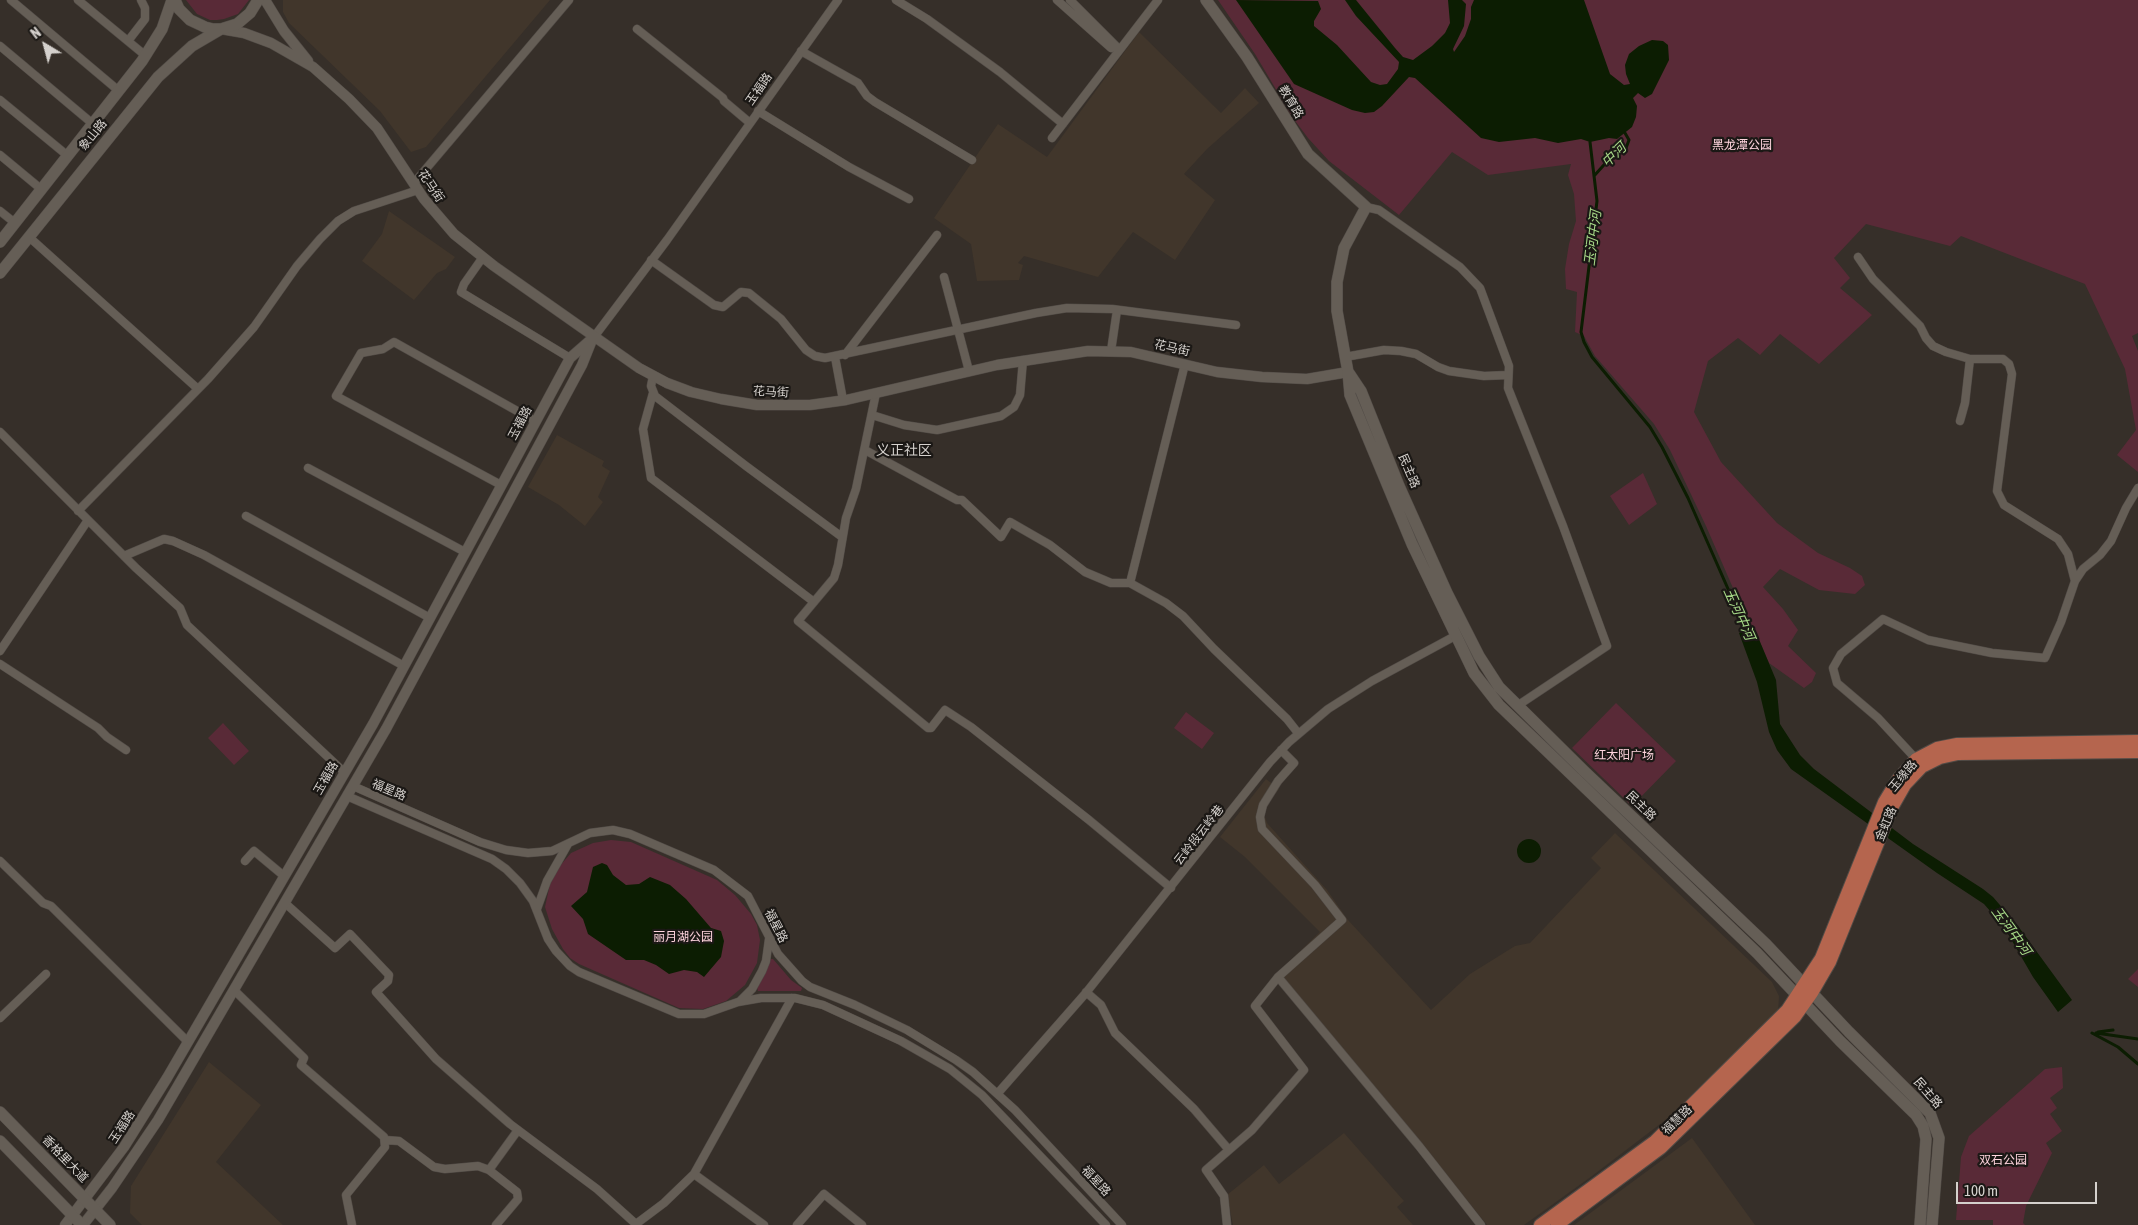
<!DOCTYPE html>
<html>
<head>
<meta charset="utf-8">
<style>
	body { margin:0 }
	#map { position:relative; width:2138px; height:1225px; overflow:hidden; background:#362f29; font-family:"Asap Condensed",sans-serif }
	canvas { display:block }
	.north { position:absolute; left:20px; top:20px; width:50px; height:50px; -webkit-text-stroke:4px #1b1815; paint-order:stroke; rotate:323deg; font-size:14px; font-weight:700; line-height:20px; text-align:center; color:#d5d1cd }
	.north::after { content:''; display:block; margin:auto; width:18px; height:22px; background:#d5d1cd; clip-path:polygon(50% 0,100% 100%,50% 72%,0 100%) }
	.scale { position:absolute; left:1956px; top:1182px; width:141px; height:22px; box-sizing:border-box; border:2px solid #d5d1cd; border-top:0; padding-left:6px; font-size:15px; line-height:18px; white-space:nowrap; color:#d5d1cd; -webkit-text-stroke:4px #1b1815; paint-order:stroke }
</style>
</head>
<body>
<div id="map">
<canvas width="2138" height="1225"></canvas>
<div class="north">N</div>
<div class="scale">100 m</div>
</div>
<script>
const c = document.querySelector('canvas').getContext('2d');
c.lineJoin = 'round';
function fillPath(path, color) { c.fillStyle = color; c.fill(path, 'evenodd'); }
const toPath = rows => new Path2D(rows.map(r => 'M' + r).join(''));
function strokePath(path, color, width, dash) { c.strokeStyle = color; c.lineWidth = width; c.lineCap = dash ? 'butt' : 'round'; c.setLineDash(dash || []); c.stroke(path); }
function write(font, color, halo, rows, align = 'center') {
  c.font = font + ' "Asap Condensed","Noto Sans SC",sans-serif'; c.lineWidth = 4.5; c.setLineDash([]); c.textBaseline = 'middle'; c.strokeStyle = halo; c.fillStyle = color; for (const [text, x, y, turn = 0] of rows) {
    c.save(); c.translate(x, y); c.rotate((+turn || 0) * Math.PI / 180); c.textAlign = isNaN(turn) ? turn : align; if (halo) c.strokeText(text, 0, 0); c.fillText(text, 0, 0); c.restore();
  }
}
fillPath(toPath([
	[283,0,550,0,426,147,411,152,380,111,289,23,283,12],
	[1139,32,1221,113,1245,88,1259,103,1207,149,1184,174,1215,200,1175,260,1133,232,1098,277,1024,256,1018,263,1023,265,1019,280,977,281,971,244,934,218,998,124,1047,157],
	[389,211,455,257,446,269,437,273,414,300,362,261,382,234],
	[557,435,604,461,602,466,610,471,598,497,603,502,585,526,559,505,528,487],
	[1266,779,1279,789,1263,811,1267,823,1327,890,1348,920,1431,1010,1470,974,1515,946,1530,943,1601,868,1591,858,1615,833,1772,982,1779,996,1778,1014,1672,1115,1592,1176,1524,1225,1487,1225,1385,1099,1277,973,1320,932,1245,857,1220,837],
	[209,1062,261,1105,216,1162,283,1225,142,1225,130,1213,131,1186],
	[1344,1133,1404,1201,1397,1207,1413,1225,1233,1225,1227,1195,1264,1165,1279,1184],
	[1692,1138,1755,1225,1574,1225]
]), '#41362b');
fillPath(toPath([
	[186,0,249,0,238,14,224,19,217,20,210,20,197,14],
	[1218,0,2138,0,2138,333,2132,336,2138,351,2138,472,2117,455,2136,430,2125,369,2085,284,1961,236,1950,246,1866,224,1834,258,1850,278,1840,288,1872,315,1819,364,1780,334,1760,355,1738,338,1708,361,1694,412,1721,462,1777,523,1818,553,1850,568,1862,576,1865,585,1855,594,1819,590,1780,569,1763,587,1783,609,1798,630,1788,646,1816,673,1812,682,1804,688,1769,663,1753,626,1750,627,1706,526,1670,450,1654,424,1595,356,1584,336,1575,332,1577,292,1566,289,1565,269,1569,244,1576,221,1574,194,1568,175,1571,164,1488,175,1452,152,1399,215,1329,161,1308,138,1293,118,1255,54],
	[1643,473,1657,504,1629,525,1610,496],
	[1616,703,1676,761,1632,806,1572,748],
	[1186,712,1214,733,1202,749,1174,728],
	[223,723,249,751,234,765,208,738],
	[611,840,631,842,717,880,735,895,751,914,757,925,760,940,757,963,745,985,726,1001,703,1009,679,1008,579,964,570,958,563,949,552,929,545,907,550,884,558,868,571,853,593,843],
	[769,959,773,959,791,980,802,988,801,991,758,991,757,988],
	[2138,969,2138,987,2128,979],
	[2062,1067,2063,1088,2050,1098,2057,1108,2050,1114,2062,1131,2046,1143,2052,1153,2026,1206,2023,1223,2025,1225,1993,1225,1993,1220,1956,1220,1961,1157,1969,1136,2045,1069]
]), '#592a37');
fillPath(toPath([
	[1236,0,1318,1,1321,9,1314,21,1314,26,1337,45,1371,82,1380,85,1387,84,1398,69,1399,62,1356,16,1345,0,1356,0,1395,48,1403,57,1413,60,1432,46,1445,33,1450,23,1448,0,1462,0,1466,4,1464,26,1453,49,1454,52,1465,36,1471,19,1471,7,1474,0,1584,0,1610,74,1624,85,1630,84,1626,74,1625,65,1629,54,1639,46,1652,40,1663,41,1668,45,1669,60,1652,94,1645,98,1638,93,1633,98,1637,106,1636,117,1632,127,1617,139,1609,138,1590,142,1581,139,1558,143,1535,138,1499,142,1481,138,1415,78,1409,77,1382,106,1374,112,1365,113,1352,110,1294,84],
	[1753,625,1776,680,1780,724,1800,755,1814,769,1913,844,1983,889,1993,897,2018,926,2072,1000,2058,1012,2033,977,2004,927,1984,904,1937,873,1791,769,1777,750,1769,732,1757,682,1739,633],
	'1517 851a12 12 0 1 1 24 0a12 12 0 1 1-24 0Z',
	[602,863,607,865,613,875,626,885,639,884,650,877,670,885,686,899,711,928,721,931,724,941,721,957,704,977,697,972,684,970,669,974,656,965,644,960,626,960,588,934,583,919,571,906,587,892,593,867]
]), '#0c1d02');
strokePath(toPath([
	[1590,142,1597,201,1581,332,1584,342,1592,357,1650,427,1662,447,1688,498,1747,632],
	[1594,176,1611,157,1626,148,1629,140,1625,133],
	[2098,1032,2113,1030],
	[2092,1033,2118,1047,2138,1064],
	[2096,1033,2138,1039]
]), '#0c1d02', 3);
const minor = toPath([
	[11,0,119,91],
	[78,0,146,56],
	[896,0,927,19,1000,72,1063,124],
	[1057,0,1111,48],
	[1070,0,1119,49],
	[637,29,723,98,724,101,750,123],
	[128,41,145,19,145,8,141,0],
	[0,46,93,124],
	[801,51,858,83,867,96,875,102,972,160],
	[0,100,68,156],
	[758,111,849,167,909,199],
	[1052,138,1158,0],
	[0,155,41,189],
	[414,183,569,0],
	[1366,207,1379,210,1460,267,1480,288,1509,366,1508,388,1563,526,1607,646,1517,706],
	[0,211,15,223],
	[29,237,198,389],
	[483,257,464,284,461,292,570,358],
	[1858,257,1873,279,1920,326,1926,338,1933,346,1946,352,1970,359,2003,359,2009,364,2012,374,1997,491,2004,505,2058,539,2068,554,2075,581],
	[651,260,714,305,723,307,741,292,749,293,781,319,806,350,815,356,825,358,1036,313,1067,308,1112,309,1236,325],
	[944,277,969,371],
	[594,337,667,240,838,0],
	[1111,351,1117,310],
	[845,355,937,235],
	[835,357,843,400],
	[1345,357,1384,350,1401,351,1416,354,1438,367,1449,371,1484,376,1508,375],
	[653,376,651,386,655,396,746,466,842,537],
	[653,393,643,429,651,478,814,602],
	[876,393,856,489,846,518,838,565,834,578,798,621,928,728,931,728,945,710,971,727,1089,820,1171,888],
	[872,415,904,425,937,430,1001,416,1014,407,1020,395,1023,360],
	[1960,421,1965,403,1970,359],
	[0,432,136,568,180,608,187,625,344,772],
	[865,450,957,500,962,500,1001,537,1010,522,1050,545,1085,572,1111,583,1130,583,1166,603,1183,616,1214,649,1287,719,1298,733],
	[308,468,465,552],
	[501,485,336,396,361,353,383,349,394,342,535,421],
	[78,511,208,379,254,327,297,266,320,239,338,221,354,211,418,190],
	[246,516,430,618],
	[124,556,164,539,173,541,204,555,404,666],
	[1130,583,1185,364],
	[0,651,88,520],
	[0,664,98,728,107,737,126,750],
	[1916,759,1878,718,1837,683,1833,668,1841,654,1883,619,1928,640,1992,653,2045,658,2061,622,2075,581,2083,569,2100,555,2111,541,2126,508,2138,488],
	[353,786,480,842,506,850,528,853,552,851,590,833,613,830,630,834,714,870,748,896,778,954,802,981,810,987,855,1005,907,1030,956,1060,973,1072,1015,1110,1122,1225],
	[347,796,492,859,506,869,520,883,533,901,548,939,556,951,570,966,579,972,679,1014,704,1014,738,1002,761,998,795,998,823,1005,901,1041,950,1069,982,1095,1106,1225],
	[0,861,43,903,51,906,188,1042],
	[245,861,254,851,284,876],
	[285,903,335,948,350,934,389,975,388,981,376,992,436,1059,510,1124,597,1189,637,1225],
	[537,909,547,881,568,844],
	[1278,977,1419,1146,1481,1225],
	[234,990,304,1058,301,1065,384,1137,385,1147,346,1195,352,1225],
	[1086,992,1101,1005,1115,1033,1194,1109,1229,1150],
	[740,1001,752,989,762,971,766,961,769,939],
	[0,1018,46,974],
	[998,1093,1085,994,1270,762,1289,742,1328,709,1372,681,1455,636],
	[385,1140,399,1141,434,1167,445,1169,478,1166,489,1170],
	[694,1174,764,1225],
	[636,1224,664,1203,694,1174,792,998],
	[496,1225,518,1199,517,1192,489,1170,518,1130],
	[797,1225,824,1194,862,1225],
	[1227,1225,1224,1196,1206,1170,1252,1130,1304,1070,1255,1006,1278,977,1342,920,1315,885,1262,829,1260,817,1263,805,1278,781,1294,763,1281,750]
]);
const tertiary = toPath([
	[265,0,284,31,308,61],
	[221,29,244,33,271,43,313,67,349,99,377,128,424,199,454,234,494,266,639,368,667,383,691,392,721,399,757,405,810,405,846,400,997,365,1088,351,1131,352,1217,372,1262,377,1307,379,1348,372],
	[65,1225,124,1147,167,1078,373,724,570,358,594,337],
	[83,1225,112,1188,158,1120,386,729,582,365,592,340]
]);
const secondary = toPath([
	[175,0,179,9,190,20,205,27,213,29,221,29,237,24,250,13,258,0],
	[1206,0,1247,57,1308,154,1366,207,1344,248,1337,282,1337,311,1348,372,1350,395,1412,544,1474,673,1499,705,1757,953,1840,1041,1916,1115,1923,1126,1926,1139,1920,1225],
	[0,242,142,61,162,29,172,0],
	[0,273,158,77,192,46,221,29],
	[1349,373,1361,391,1399,486,1447,593,1479,656,1499,687,1584,771,1766,944,1849,1032,1930,1113,1939,1138,1932,1225],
	[0,1112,110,1225],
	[0,1141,82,1225]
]);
const primary = toPath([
	[1540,1225,1655,1141,1787,1010,1821,958,1884,802,1898,779,1916,759,1937,748,1957,744,2138,741],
	[1557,1225,1661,1148,1795,1017,1812,993,1830,962,1893,806,1905,785,1922,767,1940,758,1958,754,2138,752]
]);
strokePath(minor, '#514b46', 9);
strokePath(tertiary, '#514b46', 11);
strokePath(secondary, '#514b46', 12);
strokePath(primary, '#514b46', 14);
strokePath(minor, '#655e56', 8);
strokePath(tertiary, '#655e56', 10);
strokePath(secondary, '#655e56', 11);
strokePath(primary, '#b5654e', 12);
write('12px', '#d5d1cd', '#1b1815', [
	["玉福路",759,89,-55],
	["教育路",1291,102,59],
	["象山路",93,135,-51],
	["花马街",431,186,56],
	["花马街",1172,348,13],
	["花马街",771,392,3],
	["玉福路",520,423,-62],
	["民主路",1409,471,67],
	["玉缘路",1903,776,-50],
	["玉福路",326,778,-60],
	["福星路",389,790,23],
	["民主路",1641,806,44],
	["金虹路",1886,824,-67],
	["云岭段云岭巷",1199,835,-52],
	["福星路",776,926,63],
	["民主路",1928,1093,49],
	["福慧路",1677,1120,-44],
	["玉福路",122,1127,-57],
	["香格里大道",65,1159,46],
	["福星路",1096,1181,47]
]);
write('12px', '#fed4dd', '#1b1815', [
	["黑龙潭公园",1742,145],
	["红太阳广场",1624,755],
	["丽月湖公园",683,937],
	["双石公园",2003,1160]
]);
write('italic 14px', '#a6d887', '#1b1815', [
	["中河",1614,155,-44],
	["玉河中河",1593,238,-83],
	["玉河中河",1739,614,66],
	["玉河中河",2011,931,54]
]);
write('14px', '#d5d1cd', '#1b1815', [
	["义正社区",904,451]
]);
</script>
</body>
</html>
